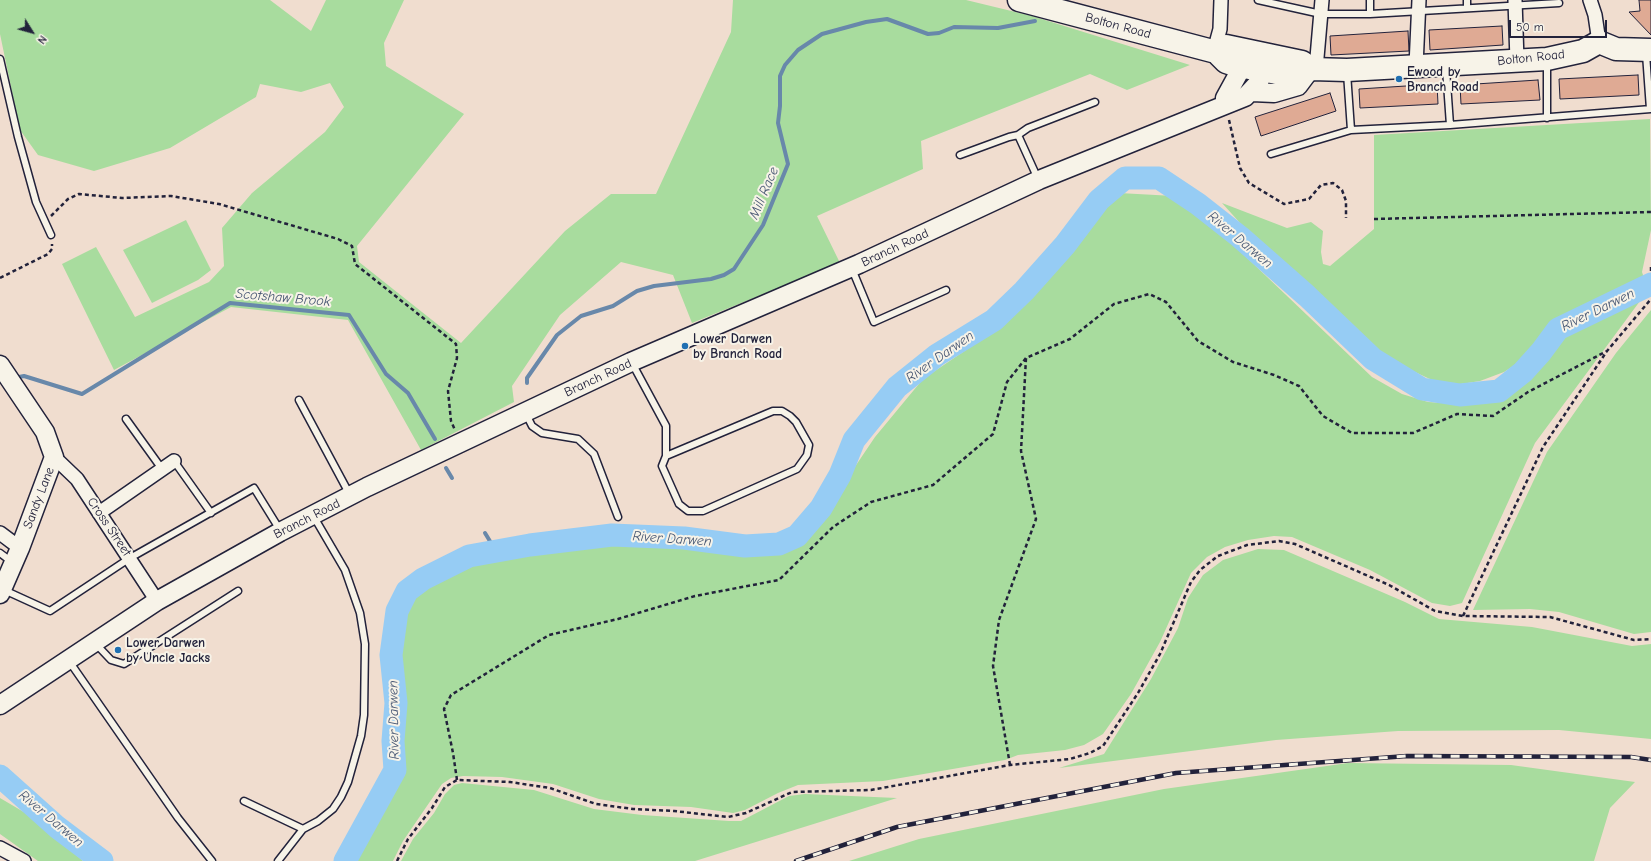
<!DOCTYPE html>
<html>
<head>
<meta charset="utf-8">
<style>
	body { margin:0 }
	#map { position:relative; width:1651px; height:861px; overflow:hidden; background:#f0ddcf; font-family:"Comic Neue",sans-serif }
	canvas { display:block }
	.north { position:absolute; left:12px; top:12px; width:40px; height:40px; -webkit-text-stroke:3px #f7f3e8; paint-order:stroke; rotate:127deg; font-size:11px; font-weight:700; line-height:16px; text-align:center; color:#22223b }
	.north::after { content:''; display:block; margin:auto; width:14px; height:18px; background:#22223b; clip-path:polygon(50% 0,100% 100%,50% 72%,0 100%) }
	.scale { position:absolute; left:1509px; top:20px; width:98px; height:18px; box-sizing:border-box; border:2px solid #22223b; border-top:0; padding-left:5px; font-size:12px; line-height:14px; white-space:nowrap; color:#22223b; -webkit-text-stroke:3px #f7f3e8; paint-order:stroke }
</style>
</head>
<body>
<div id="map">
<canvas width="1651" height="861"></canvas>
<div class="north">N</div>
<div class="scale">50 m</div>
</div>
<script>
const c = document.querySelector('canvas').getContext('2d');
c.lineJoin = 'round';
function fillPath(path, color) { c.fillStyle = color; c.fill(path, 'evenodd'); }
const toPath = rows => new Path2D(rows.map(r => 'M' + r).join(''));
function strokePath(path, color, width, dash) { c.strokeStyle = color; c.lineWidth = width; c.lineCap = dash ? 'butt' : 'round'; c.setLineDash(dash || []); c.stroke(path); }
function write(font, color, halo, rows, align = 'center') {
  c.font = font + ' "Comic Neue",sans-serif'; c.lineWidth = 4; c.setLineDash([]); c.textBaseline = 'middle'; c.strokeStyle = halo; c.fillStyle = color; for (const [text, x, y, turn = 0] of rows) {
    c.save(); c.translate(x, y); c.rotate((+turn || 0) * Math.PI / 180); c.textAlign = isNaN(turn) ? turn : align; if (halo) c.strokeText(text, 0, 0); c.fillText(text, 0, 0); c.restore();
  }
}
fillPath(toPath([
	[0,0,270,0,311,31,326,0,404,0,384,43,386,66,464,114,357,246,359,262,461,343,565,231,611,194,656,194,731,32,733,0,966,0,1032,16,1190,65,1127,90,1090,74,921,141,923,169,817,216,840,263,692,323,673,275,621,262,560,315,512,386,514,402,421,450,348,320,231,307,114,370,62,264,96,247,135,317,209,282,224,266,222,228,252,193,325,132,344,107,330,83,301,92,260,84,256,97,170,148,94,171,38,155,20,130,0,34],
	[1650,119,1651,230,1642,272,1644,278,1552,326,1526,358,1504,372,1480,381,1455,385,1432,380,1385,358,1269,255,1222,203,1287,228,1311,222,1323,231,1321,252,1323,264,1330,266,1374,229,1374,135],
	[1119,193,1174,196,1221,233,1372,377,1402,394,1428,402,1457,404,1499,399,1536,372,1552,355,1564,335,1640,301,1535,443,1462,603,1450,606,1432,603,1370,570,1292,537,1274,536,1248,540,1225,547,1207,557,1191,573,1160,642,1131,694,1103,734,1084,745,1065,750,1018,755,1005,760,883,781,798,785,778,793,745,810,733,813,691,807,634,805,599,799,553,784,502,777,463,776,451,778,442,784,403,841,393,861,349,861,400,772,396,654,404,608,413,592,431,578,459,567,616,541,735,552,773,550,797,540,817,523,875,437,923,379,1006,323,1037,292,1087,227],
	[186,220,211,270,198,280,152,303,123,250],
	[1651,310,1651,632,1634,634,1559,612,1530,609,1473,610,1547,452,1616,353],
	[1258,549,1284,550,1405,602,1439,619,1532,627,1632,646,1651,644,1651,739,1559,730,1398,731,1276,740,1059,768,1104,754,1151,679,1178,628,1188,598,1203,575,1223,560],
	[1348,763,1511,765,1635,782,1610,808,1594,861,849,861,919,839,1164,789],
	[462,783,534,790,594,809,642,815,729,821,741,821,789,796,805,794,897,798,695,861,401,861,413,839,434,813,445,794,454,785],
	[0,798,34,818,83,861,38,861,0,834]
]), '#a8dc9e');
strokePath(toPath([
	[19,377,24,376,82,394,230,303,349,315,386,374,408,393,435,439],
	[527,383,527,378,557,335,581,316,613,306,637,291,654,286,711,279,724,275,734,269,763,225,788,164,778,123,780,106,780,76,785,65,798,50,822,34,866,22,887,19,928,34,939,33,954,27,998,28,1035,21],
	[446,468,452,478],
	[485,533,496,551]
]), '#6888aa', 4);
strokePath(toPath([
	[0,776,57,827,102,861],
	[345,861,395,770,393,741,396,703,391,655,397,611,407,591,423,579,469,556,530,545,612,535,684,538,745,546,779,544,797,536,821,508,840,475,854,440,897,387,937,355,994,320,1024,291,1065,245,1099,200,1125,178,1159,178,1198,204,1240,237,1307,296,1373,359,1422,389,1460,395,1499,391,1523,372,1541,352,1558,329,1651,284]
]), '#96ccf4', 23);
const building = toPath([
	[1639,0,1651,0,1651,35,1629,12,1640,11,1639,0],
	[1502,26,1503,45,1430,50,1429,30,1502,26],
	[1408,31,1409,51,1331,55,1330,36,1408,31],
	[1638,75,1639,95,1560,99,1559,79,1638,75],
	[1538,80,1540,100,1461,104,1460,85,1538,80],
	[1437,84,1438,104,1360,108,1359,89,1437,84],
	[1330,93,1336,111,1261,136,1255,117,1330,93]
]);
fillPath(building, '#dfaa94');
strokePath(building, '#22223b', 1);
const lane = toPath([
	[1258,0,1321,14,1370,14,1559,3],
	[1467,8,1467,0],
	[1370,14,1370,0],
	[1646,54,1650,109],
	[0,59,18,137,36,202,51,235],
	[1446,69,1450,125],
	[1347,73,1351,130],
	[1547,118,1547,62],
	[1271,154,1351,130,1450,125,1651,109],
	[960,155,1009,137,1018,135],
	[1038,179,1018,135,1028,128,1095,102],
	[852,269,874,322,946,290],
	[632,363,666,426,666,456,662,466,679,504,688,511,703,511,797,469,807,455,809,445,796,422,790,416,782,411,773,411,666,456],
	[299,400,350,495],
	[526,414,532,426,542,433,578,439,594,454,618,517],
	[126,419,162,469],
	[174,461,211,513],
	[0,553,12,562],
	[4,590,50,611,130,558,254,488,280,530],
	[95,643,111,660,124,664,238,591],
	[69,661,178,818,212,861],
	[244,801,303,829,278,861],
	[303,829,318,821,333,809,341,797,348,782,361,736,364,715,365,644,360,613,345,570,314,517]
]);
const street = toPath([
	[1515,0,1517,61],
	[1590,0,1595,15,1599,42],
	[1214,51,1220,29,1221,0],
	[1416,66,1419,0],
	[1316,69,1322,0],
	[54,457,77,479,157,601],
	[99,513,174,461],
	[0,533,20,548],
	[0,848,24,861]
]);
const secondary = toPath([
	[1252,92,1274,93,1298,86,1310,70],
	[1225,104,1225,98,1242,67,1246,54],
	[0,365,45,432,54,457,20,548,0,594],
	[0,705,157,601,280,532,367,487,631,362,859,264,1039,180,1245,97,1259,82,1268,58]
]);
const highway = toPath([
	[1019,0,1216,52,1226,62,1238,66,1288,75,1296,76,1312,69,1347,70,1547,59,1583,51,1599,42,1616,49,1651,50],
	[1216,52,1226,46,1302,62,1312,69]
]);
strokePath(lane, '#22223b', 9);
strokePath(street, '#22223b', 16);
strokePath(secondary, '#22223b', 21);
strokePath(highway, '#22223b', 25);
strokePath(toPath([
	[1229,120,1240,168,1249,183,1284,204,1309,199,1321,185,1333,183,1342,190,1346,201,1346,218],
	[51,216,68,199,79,194,122,198,171,196,219,204,338,239,352,246,355,264,456,344,457,358,448,391,451,421,455,430],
	[1374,219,1651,212],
	[1651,267,1651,273],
	[0,278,48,254,52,249,52,244],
	[1463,616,1543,447,1607,351,1651,299],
	[1010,765,993,666,999,620,1036,519,1021,451,1026,358],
	[457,780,453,753,444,709,451,695,549,635,618,619,695,596,779,580,833,527,871,502,933,485,993,434,1007,382,1026,358,1070,339,1114,304,1149,294,1166,302,1198,341,1233,362,1274,375,1299,386,1323,416,1352,433,1413,433,1457,414,1493,416,1528,392,1607,351],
	[397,861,408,839,432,808,445,787,457,780,510,782,550,788,596,804,633,809,674,811,728,817,746,813,792,792,871,790,1010,765,1070,759,1090,753,1103,746,1138,693,1160,654,1191,582,1200,570,1218,556,1247,545,1279,541,1295,544,1389,585,1435,611,1463,616,1550,617,1634,640,1651,639]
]), '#22223b', 2.5, [4, 3]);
strokePath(lane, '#f7f3e8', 6);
strokePath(street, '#f7f3e8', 13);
strokePath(secondary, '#f7f3e8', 18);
strokePath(highway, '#f7f3e8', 22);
const rail = toPath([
	[796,861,897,827,1176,773,1407,756,1631,757,1651,760]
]);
strokePath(rail, '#22223b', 4.5);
strokePath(rail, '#f7f3e8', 3, [9]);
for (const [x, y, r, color] of [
	[1399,79,4,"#1f6fb2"],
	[685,346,4,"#1f6fb2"],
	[118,650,4,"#1f6fb2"]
]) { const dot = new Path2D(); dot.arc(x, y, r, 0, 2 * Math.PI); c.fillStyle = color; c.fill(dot); strokePath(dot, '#f7f3e8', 1.5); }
write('13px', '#22223b', '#f7f3e8', [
	["Bolton Road",1118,26,15],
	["Bolton Road",1531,58,-6],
	["Branch Road",895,248,-25],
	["Branch Road",598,378,-25],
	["Sandy Lane",39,498,-69],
	["Branch Road",307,519,-27],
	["Cross Street",109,527,56]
]);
write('bold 13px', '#22223b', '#f7f3e8', [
	["Ewood by",1407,72],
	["Branch Road",1407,87],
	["Lower Darwen",693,339],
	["by Branch Road",693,354],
	["Lower Darwen",126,643],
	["by Uncle Jacks",126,658]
], 'left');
write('italic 14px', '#455572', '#f7f3e8', [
	["Mill Race",764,193,-67],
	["River Darwen",1240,240,40],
	["Scotshaw Brook",283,298,5],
	["River Darwen",1598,310,-26],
	["River Darwen",940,357,-35],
	["River Darwen",672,539,4],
	["River Darwen",394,720,-91],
	["River Darwen",51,819,40]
]);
</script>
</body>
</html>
